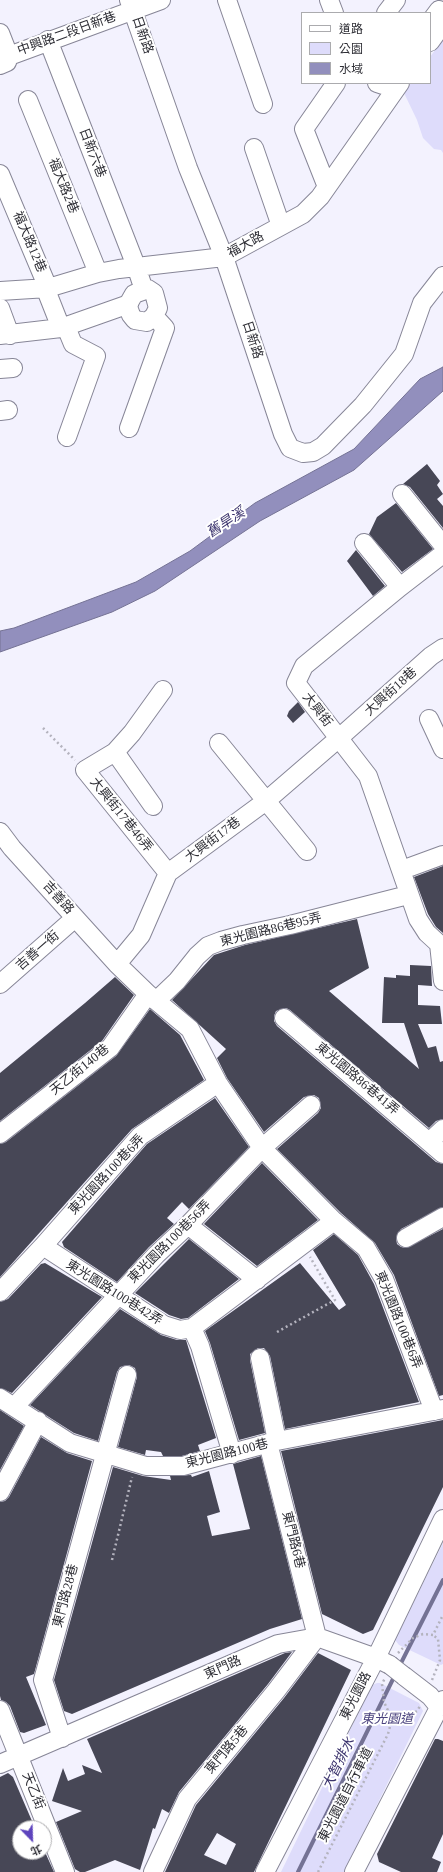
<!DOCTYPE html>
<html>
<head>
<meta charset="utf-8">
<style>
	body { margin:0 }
	#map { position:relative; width:443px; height:1872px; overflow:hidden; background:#f3f2fe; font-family:"Times New Roman","Noto Sans TC",serif }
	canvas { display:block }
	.legend { position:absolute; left:301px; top:12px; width:130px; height:72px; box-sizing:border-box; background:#fff; border:1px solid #ababae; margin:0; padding:5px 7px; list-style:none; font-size:12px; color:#2e2e35 }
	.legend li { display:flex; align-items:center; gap:8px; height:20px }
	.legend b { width:20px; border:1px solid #ababae }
	.north { position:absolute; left:12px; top:1820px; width:40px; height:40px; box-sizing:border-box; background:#fff; border:1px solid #ababae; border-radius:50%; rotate:157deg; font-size:11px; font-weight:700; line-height:16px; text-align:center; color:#2e2e35 }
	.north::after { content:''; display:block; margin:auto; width:14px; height:18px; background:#5e44bd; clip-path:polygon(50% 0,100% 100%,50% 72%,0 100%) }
</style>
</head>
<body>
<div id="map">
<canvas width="443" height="1872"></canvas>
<ul class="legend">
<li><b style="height:5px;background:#fff"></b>道路</li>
<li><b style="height:11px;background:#dedcfb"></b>公園</li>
<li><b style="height:11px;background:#928fbd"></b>水域</li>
</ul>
<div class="north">北</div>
</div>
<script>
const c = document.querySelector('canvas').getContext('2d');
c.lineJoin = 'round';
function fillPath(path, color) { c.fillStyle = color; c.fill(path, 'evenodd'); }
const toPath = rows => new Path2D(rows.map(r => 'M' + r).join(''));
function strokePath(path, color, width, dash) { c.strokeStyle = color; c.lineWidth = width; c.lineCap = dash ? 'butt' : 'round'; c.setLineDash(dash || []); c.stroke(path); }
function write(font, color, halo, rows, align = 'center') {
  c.font = font + ' "Times New Roman","Noto Sans TC",serif'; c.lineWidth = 4; c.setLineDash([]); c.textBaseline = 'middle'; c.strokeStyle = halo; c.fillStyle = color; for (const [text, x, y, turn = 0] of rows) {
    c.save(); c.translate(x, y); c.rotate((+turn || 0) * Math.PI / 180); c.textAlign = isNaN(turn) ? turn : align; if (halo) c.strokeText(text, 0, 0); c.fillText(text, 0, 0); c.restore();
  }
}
fillPath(toPath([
	[443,39,443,153,441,150,434,149,423,138,417,120,404,93,411,83,430,83,430,57],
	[443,1543,443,1664,441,1665,399,1645,395,1640],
	[377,1683,380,1683,419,1703,423,1711,344,1872,281,1872,372,1685]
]), '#dedcfb');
const water = toPath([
	[443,367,443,391,354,470,260,521,155,591,112,612,0,652,0,631,14,628,136,582,190,551,255,503,354,449,420,379,443,367]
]);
fillPath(water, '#928fbd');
strokePath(water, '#747294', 1);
strokePath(toPath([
	[399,1667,443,1580],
	[298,1872,395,1675]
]), '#747294', 4);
fillPath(toPath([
	[427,464,440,481,437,485,443,494,437,499,443,506,443,528,410,487,403,484],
	[396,503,433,549,402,572,369,534,377,517],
	[356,550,385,586,373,596,347,561],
	[298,702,305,712,293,723,287,716,289,711],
	[443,866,443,933,436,927,428,914,414,877],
	[357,919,369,968,329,991,419,1069,404,1023,382,1023,384,977,396,978,396,975,410,976,410,965,431,966,432,986,418,985,418,1005,440,1006,442,1024,418,1024,428,1048,436,1046,440,1062,443,1061,443,1119,436,1121,429,1128,290,1010,286,1008,276,1011,274,1016,274,1021,277,1026,436,1162,443,1164,443,1207,401,1229,396,1238,397,1244,401,1247,406,1248,443,1229,443,1395,439,1396,394,1275,375,1243,341,1213,277,1149,318,1113,321,1108,319,1098,314,1095,304,1097,264,1132,227,1078,217,1058,226,1049,172,1000,214,955,245,945],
	[115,977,134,995,102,1041,0,1121,0,1073,85,1003],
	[150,1009,180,1035,204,1080,132,1129,0,1277,0,1144,6,1142,116,1056],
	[215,1098,249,1147,189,1209,182,1202,167,1218,174,1224,149,1247,117,1282,64,1247,62,1242,147,1144],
	[262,1163,318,1220,257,1266,204,1224],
	[334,1234,358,1255,374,1284,419,1402,285,1429,270,1356,264,1348,258,1348,250,1354,250,1360,265,1433,239,1440,210,1343,205,1331,300,1263,339,1310,346,1305,313,1250],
	[189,1239,239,1279,188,1318,181,1319,169,1315,135,1293],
	[45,1263,102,1297,12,1393,0,1388,0,1302,8,1299,41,1264],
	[120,1309,161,1335,177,1340,186,1340,216,1438,198,1445,200,1451,182,1456,163,1456,161,1452,146,1450,145,1455,118,1447,137,1377,135,1368,129,1365,120,1367,117,1372,98,1441,74,1433,30,1405],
	[0,1410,24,1426,0,1470],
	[443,1420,443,1487,373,1630,363,1634,322,1614,281,1451],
	[41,1437,67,1453,92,1461,34,1674,26,1677,46,1725,24,1733,20,1732,10,1706,6,1702,1,1700,0,1696,0,1502,5,1501,9,1497],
	[261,1456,302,1619,270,1629,72,1714,64,1711,54,1680,113,1467,143,1476,171,1480,170,1476,191,1475,192,1477,209,1471,220,1512,207,1516,212,1536,250,1529,233,1464],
	[292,1652,268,1684,179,1792,169,1813,162,1809,155,1829,153,1828,140,1870,115,1860,85,1872,80,1872,75,1869,56,1822,82,1811,52,1801,63,1768,68,1781,85,1774,82,1765,102,1773,87,1739,285,1653],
	[318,1653,351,1670,254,1872,165,1872,196,1805,284,1698],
	[217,1833,236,1844,226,1865,204,1855],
	[435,1739,438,1739,443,1741,443,1834,432,1858,441,1862,437,1872,401,1872,379,1862,377,1854],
	[8,1773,13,1777,35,1828,20,1828,20,1852,45,1852,54,1872,0,1872,0,1777]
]), '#474756');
const minor = toPath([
	[129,0,188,168,224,257,283,434,290,448,303,453,313,452,323,446,363,405,404,354,422,303,443,276],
	[227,0,263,104],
	[329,0,334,13],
	[386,13,396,0],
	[430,22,439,10,443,14],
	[0,33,9,56],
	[48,40,136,266,144,290],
	[430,42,443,24],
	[0,65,7,62,9,56,161,0],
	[377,83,383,85,384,83],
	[28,100,98,273],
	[254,148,281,226],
	[0,174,48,288,48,295,61,328],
	[327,187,304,129,336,83],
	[148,289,154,293,158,308,154,316,147,322,135,320,131,315,128,307,130,301,134,294,148,289],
	[0,291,48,288,98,273,119,269,224,257,303,214,320,197,400,83],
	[0,308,10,335],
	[66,327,73,344,96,356,67,437],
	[0,335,61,328,129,304],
	[0,369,13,368],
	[0,411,8,410],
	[129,428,165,328,154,316],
	[402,494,443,545],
	[364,543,400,587],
	[443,554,400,587,304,666,296,683,368,776,418,919,427,933,439,944,443,981],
	[163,690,132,733,115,752,85,770,168,873],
	[429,719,443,749],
	[219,743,307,851],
	[115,752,153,806],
	[0,832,12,848,117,964,148,994,190,1029,218,1083,262,1148,334,1221,366,1248,384,1279,434,1411],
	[402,870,443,855],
	[117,964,141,935,168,873,266,801,339,738,431,656,443,648],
	[0,984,75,918],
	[156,1001,177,981,197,956,208,946,221,941,243,935,290,925,408,895],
	[284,1018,443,1154],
	[0,1134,110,1048,148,994],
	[430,1141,443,1129],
	[188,1225,257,1280],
	[406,1238,443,1217],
	[43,1246,140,1136,218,1083],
	[0,1292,43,1246,164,1325,180,1330,192,1328,200,1346,232,1454],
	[192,1328,334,1221],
	[260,1358,277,1441],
	[0,1398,70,1443,146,1466,183,1466,277,1441,443,1409],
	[15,1406,156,1255,188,1225,262,1148,311,1105],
	[0,1492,38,1421],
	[404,1676,430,1696,439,1707],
	[0,1710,65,1872],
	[62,1738,43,1680,127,1375],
	[0,1764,278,1644,317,1637,376,1658,390,1665],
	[153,1872,187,1799,276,1691,317,1637,268,1443],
	[265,1872,376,1658,443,1519],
	[354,1872,443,1700]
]);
strokePath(minor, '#878697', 20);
strokePath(toPath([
	[43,728,75,760],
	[277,1332,335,1300,310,1257],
	[112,1560,132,1477],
	[398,1653,413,1638,423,1634,433,1635,443,1615],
	[432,1680,440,1660,438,1639,433,1635],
	[392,1719,403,1719,417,1711,420,1706],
	[318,1872,388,1734,392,1719,384,1702,382,1684,385,1678]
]), '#b4b3be', 2.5, [2, 3]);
strokePath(minor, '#fff', 18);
const minorBridge = toPath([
	[390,1665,404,1676]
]);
strokePath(minorBridge, '#878697', 20, []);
strokePath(minorBridge, '#fff', 18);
write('13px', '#2e2e35', '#fff', [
	["中興路二段日新巷",67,34,-20],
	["日新路",142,35,71],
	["日新六巷",92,153,69],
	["福大路2巷",63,186,68],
	["福大路12巷",29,242,67],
	["福大路",246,245,-29],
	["日新路",252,340,72],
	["大興街18巷",391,692,-42],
	["大興街",317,710,52],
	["大興街17巷46弄",121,815,51],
	["大興街17巷",213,840,-37],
	["吉善路",58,898,48],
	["東光園路86巷95弄",271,930,-14],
	["吉善一街",38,951,-41],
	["天乙街140巷",80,1070,-39],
	["東光園路86巷41弄",357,1079,40],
	["東光園路100巷6弄",107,1175,-47],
	["東光園路100巷56弄",170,1242,-45],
	["東光園路100巷42弄",114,1293,32],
	["東光園路100巷6弄",398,1320,68],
	["東光園路100巷",227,1454,-14],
	["東門路6巷",293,1540,76],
	["東門路28巷",66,1596,-75],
	["東門路",223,1668,-24],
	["東光園路",356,1696,-63],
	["東門路5巷",227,1750,-50],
	["天乙街",33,1791,68],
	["東光園道自行車道",346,1795,-63]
]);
write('italic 13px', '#4a427e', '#fff', [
	["東光園道",387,1720]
]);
write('italic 14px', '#3b336d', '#fff', [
	["舊旱溪",226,523,-33],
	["大智排水",339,1764,-64]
]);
</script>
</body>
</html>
